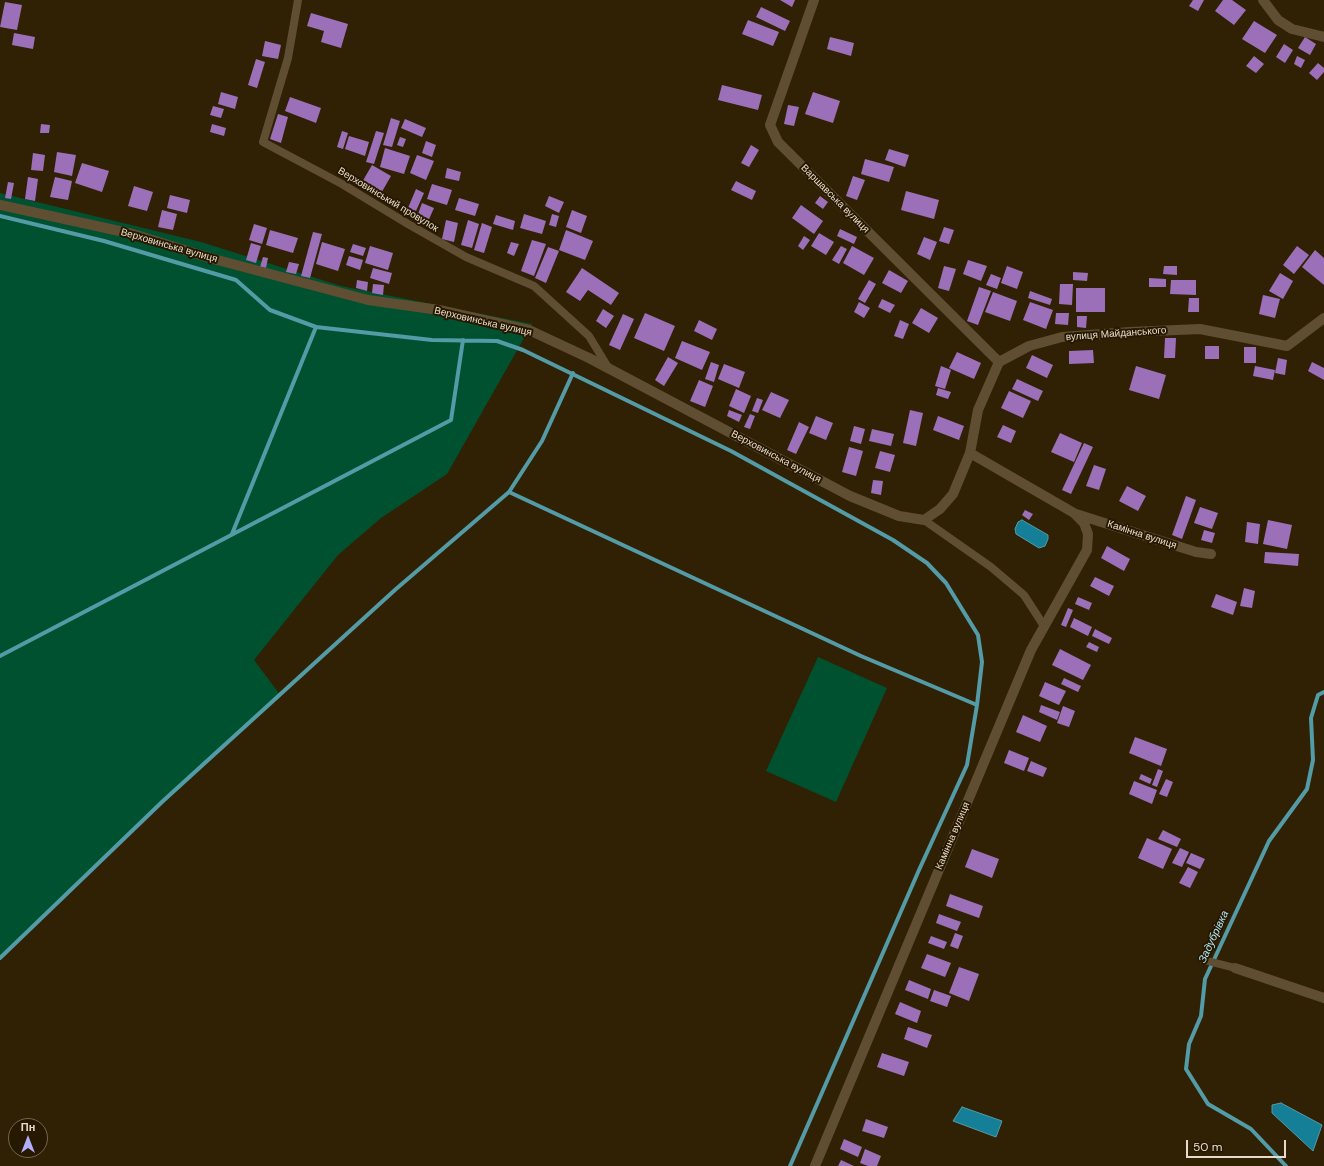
<!DOCTYPE html>
<html>
<head>
<meta charset="utf-8">
<style>
	body { margin:0 }
	#map { position:relative; width:1324px; height:1166px; overflow:hidden; background:#312104; font-family:"DM Sans",sans-serif }
	canvas { display:block }
	.north { position:absolute; left:8px; top:1118px; width:40px; height:40px; box-sizing:border-box; background:#271800; border:1px solid #736651; border-radius:50%; rotate:0deg; font-size:11px; font-weight:700; line-height:16px; text-align:center; color:#e6dbcb }
	.north::after { content:''; display:block; margin:auto; width:14px; height:18px; background:#b1adfa; clip-path:polygon(50% 0,100% 100%,50% 72%,0 100%) }
	.scale { position:absolute; left:1186px; top:1140px; width:100px; height:18px; box-sizing:border-box; border:2px solid #e6dbcb; border-top:0; padding-left:5px; font-size:12px; line-height:14px; white-space:nowrap; color:#e6dbcb; -webkit-text-stroke:3px #271800; paint-order:stroke }
</style>
</head>
<body>
<div id="map">
<canvas width="1324" height="1166"></canvas>
<div class="north">Пн</div>
<div class="scale">50 m</div>
</div>
<script>
const c = document.querySelector('canvas').getContext('2d');
c.lineJoin = 'round';
function fillPath(path, color) { c.fillStyle = color; c.fill(path, 'evenodd'); }
const toPath = rows => new Path2D(rows.map(r => 'M' + r).join(''));
function strokePath(path, color, width, dash) { c.strokeStyle = color; c.lineWidth = width; c.lineCap = dash ? 'butt' : 'round'; c.setLineDash(dash || []); c.stroke(path); }
function write(font, color, halo, rows, align = 'center') {
  c.font = font + ' "DM Sans",sans-serif'; c.lineWidth = 4; c.setLineDash([]); c.textBaseline = 'middle'; c.strokeStyle = halo; c.fillStyle = color; for (const [text, x, y, turn = 0] of rows) {
    c.save(); c.translate(x, y); c.rotate((+turn || 0) * Math.PI / 180); c.textAlign = isNaN(turn) ? turn : align; if (halo) c.strokeText(text, 0, 0); c.fillText(text, 0, 0); c.restore();
  }
}
fillPath(toPath([
	[0,193,201,242,341,286,532,324,447,474,381,518,338,555,254,660,281,696,105,857,0,960],
	[818,657,887,688,836,802,766,771]
]), '#00512f');
const water = toPath([
	[1022,520,1048,535,1048,539,1045,546,1039,548,1016,534,1015,529,1018,522,1022,520],
	[1281,1103,1322,1125,1313,1151,1272,1113,1272,1105,1281,1103],
	[962,1107,1002,1121,996,1137,953,1121,962,1107]
]);
fillPath(water, '#147f96');
strokePath(water, '#539ba6', 1);
strokePath(toPath([
	[0,216,104,241,236,280,270,310,316,327],
	[509,492,861,656,977,705],
	[232,534,316,327,432,340,497,341,523,350,731,451,893,540,927,563,946,583,978,635,982,662,977,705,967,765,919,870,790,1166],
	[0,656,451,420,463,340],
	[0,958,163,801,396,589,509,492,542,441,573,373],
	[1286,1166,1251,1129,1208,1104,1186,1069,1189,1044,1201,1016,1205,979,1269,841,1307,789,1313,760,1311,718,1318,695,1324,692]
]), '#539ba6', 4);
fillPath(toPath([
	[780,0,795,0,792,7],
	[1193,0,1204,0,1198,11,1189,6],
	[1223,0,1232,0,1246,10,1234,25,1215,11],
	[5,2,22,5,17,30,0,27],
	[761,7,790,21,785,31,756,17],
	[311,13,348,24,341,48,321,42,324,31,307,26],
	[748,20,779,32,773,46,742,34],
	[1254,21,1277,35,1265,53,1242,39],
	[14,33,35,37,33,49,12,45],
	[830,37,854,43,851,56,827,49],
	[1305,37,1316,44,1310,55,1298,48],
	[265,41,281,45,278,59,262,56],
	[1284,44,1293,50,1285,63,1276,57],
	[1254,56,1264,64,1256,73,1246,66],
	[1297,56,1305,60,1301,68,1294,64],
	[256,59,265,62,257,88,248,85],
	[1318,63,1324,68,1324,72,1317,80,1309,73],
	[722,85,762,95,758,110,718,100],
	[221,92,238,97,235,109,218,104],
	[813,92,840,101,833,123,805,114],
	[290,97,321,108,316,123,285,111],
	[788,105,799,107,794,126,784,124],
	[213,106,224,109,221,118,210,115],
	[278,114,288,117,281,143,270,139],
	[391,118,400,121,392,147,383,145],
	[405,119,426,128,422,137,401,128],
	[41,124,50,125,49,133,40,133],
	[212,124,226,128,224,136,210,132],
	[342,131,348,133,343,149,337,147],
	[376,131,384,133,374,164,366,162],
	[349,136,369,142,365,156,345,149],
	[400,137,406,139,403,147,397,145],
	[426,141,436,145,432,157,422,153],
	[751,145,759,150,749,167,741,163],
	[385,148,410,156,404,174,380,167],
	[889,149,909,155,905,167,885,160],
	[57,152,76,155,72,176,54,172],
	[33,153,45,155,43,171,31,170],
	[417,155,434,161,426,180,410,173],
	[865,159,894,167,889,182,861,174],
	[82,163,109,171,102,192,75,183],
	[372,165,391,176,380,195,361,184],
	[447,168,461,172,459,181,445,178],
	[853,176,865,180,857,200,846,196],
	[28,177,38,179,35,201,25,199],
	[55,177,72,181,68,200,50,197],
	[736,181,756,191,752,200,731,190],
	[8,182,14,183,11,199,5,198],
	[432,184,452,190,447,205,427,199],
	[134,186,153,192,147,211,128,206],
	[416,189,424,193,416,211,408,208],
	[906,191,939,200,934,219,901,210],
	[170,195,190,200,187,213,167,208],
	[549,196,564,202,559,213,545,206],
	[820,196,828,202,823,209,815,203],
	[459,198,479,204,475,216,455,210],
	[422,203,434,208,426,226,415,222],
	[801,205,823,221,814,234,792,218],
	[162,210,177,214,173,230,158,227],
	[572,210,587,216,581,233,566,227],
	[524,214,546,221,542,234,520,228],
	[552,214,559,216,556,227,549,225],
	[496,215,515,221,513,230,493,224],
	[446,220,458,223,454,242,442,239],
	[468,220,479,224,472,248,461,245],
	[482,223,492,227,484,253,474,250],
	[254,224,267,228,262,244,249,240],
	[944,227,954,230,949,244,939,241],
	[840,229,857,237,854,244,837,236],
	[270,230,298,238,293,253,266,245],
	[566,230,593,241,585,260,559,250],
	[313,232,322,234,310,278,301,276],
	[819,233,834,242,826,255,811,246],
	[804,236,810,240,803,250,798,246],
	[924,237,937,242,930,260,917,254],
	[532,240,546,244,534,276,521,271],
	[322,242,345,249,338,271,316,264],
	[511,242,519,244,514,256,507,253],
	[251,243,261,246,256,263,246,260],
	[353,244,366,248,363,256,350,252],
	[370,246,393,253,388,270,365,263],
	[841,246,847,249,839,264,832,260],
	[852,246,874,258,864,275,843,263],
	[1297,246,1309,255,1294,274,1283,265],
	[548,247,559,251,546,283,535,278],
	[1315,250,1324,258,1324,285,1302,267],
	[349,256,363,260,360,270,346,265],
	[263,257,268,258,266,268,260,267],
	[968,260,987,266,981,281,963,274],
	[289,262,299,264,296,274,286,272],
	[944,266,956,269,949,291,938,288],
	[1007,266,1023,272,1017,289,1001,283],
	[1164,266,1177,266,1177,275,1163,274],
	[373,268,392,273,389,284,370,278],
	[582,268,619,293,611,305,588,290,580,301,566,292],
	[889,270,908,281,901,293,882,283],
	[1073,272,1088,273,1087,281,1073,280],
	[1280,273,1293,281,1283,299,1269,291],
	[991,274,1001,278,997,289,986,285],
	[1149,278,1166,279,1166,287,1149,287],
	[357,280,368,282,367,291,356,288],
	[869,280,876,284,865,303,858,299],
	[1171,280,1196,280,1196,295,1170,294],
	[373,284,384,285,383,295,372,293],
	[1060,284,1073,284,1072,305,1059,304],
	[979,287,991,291,978,325,967,321],
	[1076,288,1105,288,1105,312,1076,312],
	[1030,291,1052,299,1050,305,1028,298],
	[993,292,1017,301,1010,321,985,312],
	[1263,295,1280,299,1275,318,1259,314],
	[1189,298,1199,298,1199,312,1188,312],
	[882,299,895,305,890,313,878,307],
	[859,302,870,308,864,318,854,312],
	[1030,302,1053,310,1046,329,1023,320],
	[921,308,938,318,929,333,912,323],
	[603,309,614,316,606,328,596,321],
	[645,313,675,326,664,351,634,338],
	[1056,313,1069,313,1068,325,1055,324],
	[623,314,634,319,620,350,609,345],
	[1077,316,1087,316,1086,328,1077,327],
	[699,320,717,329,712,340,694,331],
	[900,320,909,324,903,339,894,336],
	[1165,338,1176,338,1175,358,1164,358],
	[682,341,710,352,702,370,675,358],
	[1205,346,1219,346,1219,359,1205,359],
	[1244,347,1256,347,1256,363,1244,363],
	[1093,350,1094,363,1069,364,1069,351],
	[957,352,981,363,974,379,949,368],
	[1032,355,1053,365,1047,378,1026,368],
	[668,357,678,363,664,386,655,380],
	[1278,358,1287,360,1285,375,1275,373],
	[711,362,719,365,714,382,705,379],
	[1312,362,1324,368,1324,380,1308,371],
	[724,364,745,372,739,388,718,379],
	[941,366,951,370,945,389,935,386],
	[1136,366,1166,375,1159,399,1129,390],
	[1255,366,1275,370,1273,380,1253,376],
	[1017,379,1043,391,1038,401,1012,389],
	[699,380,713,386,705,407,690,401],
	[938,388,951,392,948,399,936,395],
	[736,389,751,396,744,413,729,406],
	[1009,391,1031,401,1023,418,1001,408],
	[771,392,789,400,780,418,762,410],
	[757,398,763,400,758,413,752,411],
	[729,410,742,415,739,422,727,416],
	[910,410,923,413,916,446,903,443],
	[750,414,755,416,750,429,744,427],
	[816,416,833,423,826,440,809,433],
	[938,416,964,426,959,440,933,430],
	[799,422,809,427,796,454,787,450],
	[1003,425,1016,431,1011,443,997,437],
	[854,426,865,429,861,444,850,441],
	[872,429,894,434,891,446,869,441],
	[1060,433,1082,443,1074,462,1051,452],
	[1084,443,1093,447,1071,494,1062,490],
	[849,447,863,451,856,476,842,472],
	[880,451,895,455,890,472,875,468],
	[1094,465,1106,469,1099,490,1086,486],
	[873,480,883,481,881,495,871,493],
	[1127,486,1146,496,1138,511,1119,501],
	[1186,496,1196,500,1182,539,1172,535],
	[1200,507,1218,513,1212,529,1194,523],
	[1025,510,1033,514,1029,520,1022,515],
	[1268,520,1292,525,1287,549,1263,544],
	[1247,522,1260,524,1258,544,1245,542],
	[1204,530,1215,533,1212,543,1201,540],
	[1107,546,1130,559,1124,571,1101,558],
	[1265,552,1299,554,1298,566,1264,563],
	[1095,577,1114,586,1109,596,1090,586],
	[1244,588,1255,591,1252,608,1240,606],
	[1216,594,1237,602,1233,615,1211,607],
	[1078,597,1092,603,1089,610,1075,604],
	[1068,608,1073,610,1066,627,1061,625],
	[1074,618,1092,627,1088,636,1070,627],
	[1095,629,1112,638,1109,644,1092,636],
	[1089,642,1099,647,1097,652,1086,647],
	[1060,649,1091,665,1083,680,1052,665],
	[1064,678,1081,686,1078,692,1061,684],
	[1045,682,1066,691,1059,705,1039,696],
	[1041,705,1060,712,1057,720,1039,712],
	[1063,706,1075,711,1069,727,1057,723],
	[1023,715,1047,726,1040,742,1016,732],
	[1135,737,1167,749,1161,766,1129,753],
	[1009,750,1029,758,1024,771,1004,763],
	[1031,761,1047,768,1043,777,1027,771],
	[1158,769,1163,771,1157,787,1152,785],
	[1141,774,1152,779,1150,784,1139,779],
	[1166,779,1173,782,1167,797,1159,794],
	[1134,781,1157,790,1152,804,1129,794],
	[1163,830,1181,839,1177,847,1158,839],
	[1147,838,1172,849,1163,869,1138,858],
	[1180,848,1189,852,1182,867,1172,863],
	[972,849,999,859,992,878,965,867],
	[1191,853,1205,859,1200,869,1186,863],
	[1188,867,1198,872,1190,888,1179,883],
	[950,894,983,906,979,918,946,906],
	[939,914,961,922,957,931,936,923],
	[955,933,963,936,958,949,950,946],
	[931,936,947,942,944,949,928,943],
	[927,954,951,963,945,977,921,968],
	[959,967,979,974,969,1001,949,993],
	[909,980,931,989,928,999,905,990],
	[934,990,951,996,947,1007,930,1001],
	[900,1002,921,1011,917,1023,895,1014],
	[908,1027,932,1035,927,1048,904,1039],
	[882,1053,909,1062,904,1076,877,1067],
	[866,1119,888,1127,884,1138,862,1131],
	[844,1139,862,1147,858,1157,840,1149],
	[865,1149,881,1156,877,1166,868,1166,860,1163],
	[841,1160,854,1166,838,1166]
]), '#9b70b9');
strokePath(toPath([
	[298,0,288,58,263,142,342,184,408,224,466,257,534,286,589,336,609,369],
	[924,520,991,567,1024,595,1044,626],
	[1204,960,1235,968]
]), '#604e32', 8);
strokePath(toPath([
	[814,0,770,125,778,142,999,362],
	[1263,0,1278,20,1292,29,1324,37],
	[0,205,133,234,210,258,368,300,439,310,529,330,589,358,850,496,899,516,924,520,940,509,953,494,970,453,978,410,999,362,1029,346,1062,337,1130,332,1200,329,1287,346,1324,318],
	[1076,514,1196,552,1211,554],
	[1235,968,1324,998],
	[815,1166,1031,650,1087,550,1088,534,1084,523,1074,513,970,453]
]), '#604e32', 10);
write('10px', '#e6dbcb', '#271800', [
	["Варшавська вулиця",835,199,45],
	["Верховинський провулок",388,200,31],
	["Верховинська вулиця",169,246,16],
	["Верховинська вулиця",483,322,13],
	["вулиця Майданського",1116,334,-4],
	["Верховинська вулиця",776,457,28],
	["Камінна вулиця",1142,535,18],
	["Камінна вулиця",953,836,-67]
]);
write('italic 11px', '#b0e6f6', '#271800', [
	["Задубрівка",1214,937,-65]
]);
</script>
</body>
</html>
